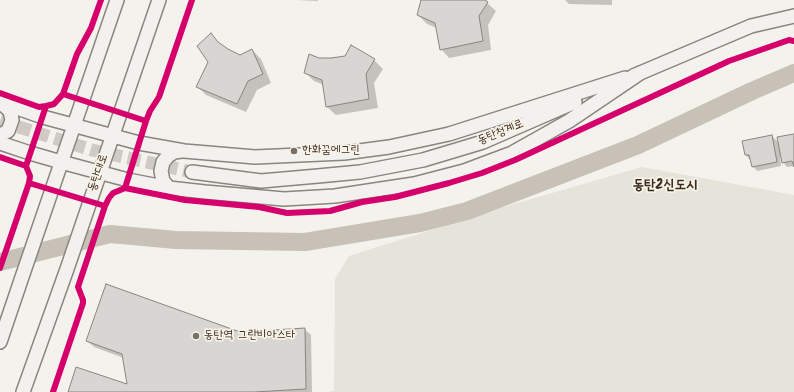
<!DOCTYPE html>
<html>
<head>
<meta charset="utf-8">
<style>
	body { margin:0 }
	canvas { display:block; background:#f4f2ec }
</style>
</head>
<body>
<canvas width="794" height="392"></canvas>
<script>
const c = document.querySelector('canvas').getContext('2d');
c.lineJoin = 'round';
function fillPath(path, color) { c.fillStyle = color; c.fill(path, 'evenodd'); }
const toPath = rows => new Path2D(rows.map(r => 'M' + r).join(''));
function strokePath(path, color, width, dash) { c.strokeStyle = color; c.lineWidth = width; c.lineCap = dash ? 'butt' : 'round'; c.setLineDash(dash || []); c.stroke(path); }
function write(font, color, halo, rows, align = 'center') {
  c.font = font + ' Kalam,"Poor Story",sans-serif'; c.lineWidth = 3.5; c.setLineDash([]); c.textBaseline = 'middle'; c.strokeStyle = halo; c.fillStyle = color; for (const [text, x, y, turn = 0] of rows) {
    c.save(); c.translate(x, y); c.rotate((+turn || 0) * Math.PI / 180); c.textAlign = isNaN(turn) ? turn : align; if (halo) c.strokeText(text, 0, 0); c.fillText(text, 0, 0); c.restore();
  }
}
fillPath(toPath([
	[642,167,794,195,794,392,323,392,334,391,335,279,349,256,500,208]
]), '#e6e3da');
fillPath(toPath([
	[296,0,318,0,318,1],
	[422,0,483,0,487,3,496,11,488,25,491,50,449,58,441,49,437,28,427,24,418,15],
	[565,0,612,0,612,5,569,4],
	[211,35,222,46,240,56,252,50,261,59,271,83,257,90,246,112,206,95,198,87,209,62],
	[318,59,374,60,383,69,374,83,378,108,336,115,327,107,324,85,314,81,305,72],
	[794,135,794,166,787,167,783,162,781,156,780,157,781,166,757,171,753,166,750,160,746,155,772,136,779,143],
	[304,329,311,335,312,392,69,392,128,385,124,358,94,347,87,341]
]), '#0003');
strokePath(toPath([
	[0,262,110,234,176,240,305,242,420,223,467,211,638,145,752,91,794,73]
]), '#c7c1b7', 18);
const building = toPath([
	[421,0,485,0,488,2,479,16,483,41,440,50,435,23,417,15,421,0],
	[211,33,218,42,228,49,240,55,252,49,263,74,248,81,237,104,196,87,208,62,197,46,211,33],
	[351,45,375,59,366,74,369,99,326,107,322,80,304,73,309,54,319,58,331,58,345,56,351,45],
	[794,134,794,167,792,161,782,163,777,137,794,134],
	[772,135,777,162,752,167,749,155,745,155,742,141,772,135],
	[106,284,240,332,305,328,306,389,254,392,68,392,76,367,127,384,122,354,86,341,106,284]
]);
fillPath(building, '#d8d6d2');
strokePath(building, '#898580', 1);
strokePath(toPath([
	[0,121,92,150,192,172]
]), '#cfcac3', 13, [13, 6]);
const secondary = toPath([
	[633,76,751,26,794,16],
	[0,102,43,117,139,143,184,151,255,157,344,153,389,147,449,134,625,78],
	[0,135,8,131,12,120,10,111,1,103],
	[0,143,30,153,61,162,128,180,169,188,205,192,284,199,335,196,414,184,464,171,512,153,569,121,640,73],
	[192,172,261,181,318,176,360,172,423,160,483,142,575,102],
	[169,188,163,181,161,171,163,162,168,156,174,152,182,151],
	[0,342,21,280,117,0],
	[23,392,67,269,159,0]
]);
strokePath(secondary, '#898580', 16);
strokePath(secondary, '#f2f1ed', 13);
strokePath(toPath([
	[0,93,39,107,46,106,54,104,63,94,77,54,91,28,101,0],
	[63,94,146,121],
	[0,157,26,166,30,176,29,183,0,268],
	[26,166,46,106],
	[29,183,105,206],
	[125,188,146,121,150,111,159,97,192,0],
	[53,392,83,303,83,300,78,287,105,206,109,198,113,193,118,191,125,188,185,200,259,207,287,213,330,211,362,202,395,197,449,183,482,173,515,160,729,61,789,40,794,41]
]), '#d6006c', 6);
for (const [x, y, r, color] of [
	[294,151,4,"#7c7066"],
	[196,336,4,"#7c7066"]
]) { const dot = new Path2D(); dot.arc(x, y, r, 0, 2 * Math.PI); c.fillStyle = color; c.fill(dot); strokePath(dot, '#f7f3e8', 1.5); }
write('12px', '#3b2a1e', '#f7f3e8', [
	["동탄청계로",501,133,-22],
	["동탄대로",99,173,-71]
]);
write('12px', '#3b2a1e', '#f7f3e8', [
	["한화꿈에그린",302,151],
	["동탄역 그란비아스타",204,336]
], 'left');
write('bold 14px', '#3b2a1e', '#f7f3e8', [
	["동탄2신도시",665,187]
]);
</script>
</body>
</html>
